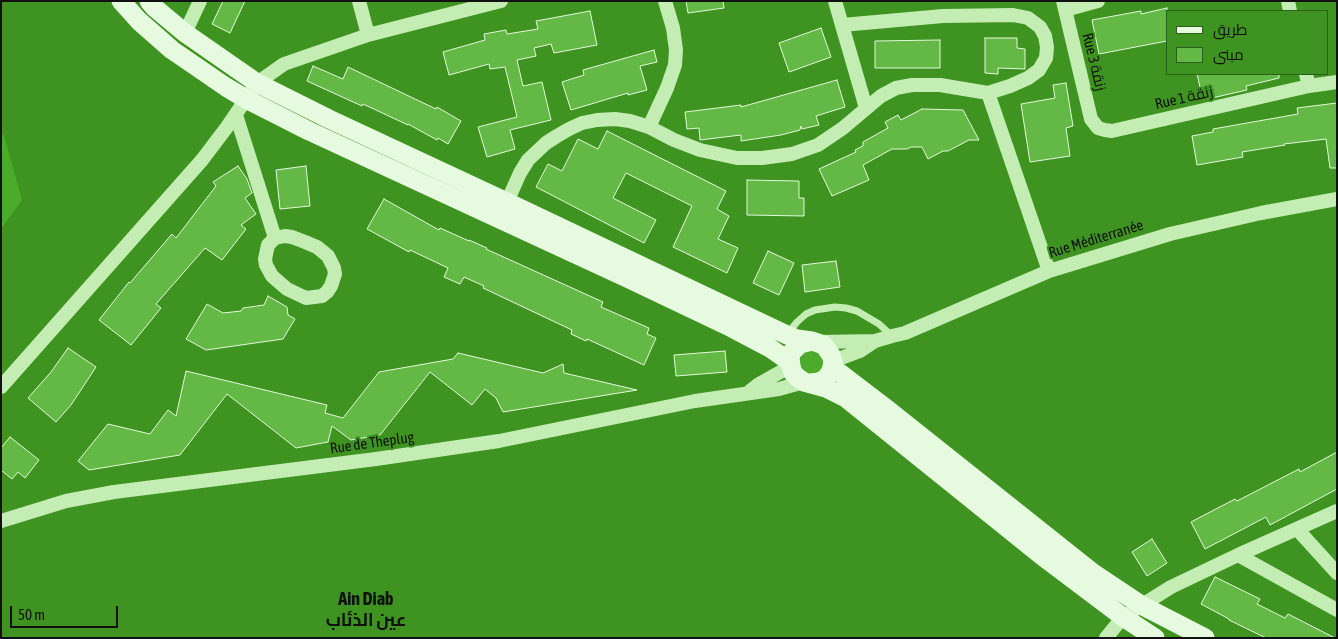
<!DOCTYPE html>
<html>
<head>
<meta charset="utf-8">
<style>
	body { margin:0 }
	#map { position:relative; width:1338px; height:639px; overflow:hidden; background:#3e9321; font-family:"Asap Condensed",Cairo,sans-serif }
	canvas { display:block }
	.frame { position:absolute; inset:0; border:2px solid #111; pointer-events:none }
	.legend { position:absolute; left:1166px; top:10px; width:162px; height:65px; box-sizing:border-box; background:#3e9321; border:1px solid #2c5f1b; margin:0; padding:6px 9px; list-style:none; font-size:15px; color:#111 }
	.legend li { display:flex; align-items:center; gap:10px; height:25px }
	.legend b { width:25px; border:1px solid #2c5f1b }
	.scale { position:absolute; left:10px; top:606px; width:108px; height:22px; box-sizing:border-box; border:2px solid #111; border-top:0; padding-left:6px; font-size:15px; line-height:18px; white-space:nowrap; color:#111; -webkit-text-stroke:4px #3e9321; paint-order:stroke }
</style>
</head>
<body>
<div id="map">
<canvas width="1338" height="639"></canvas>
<div class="frame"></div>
<ul class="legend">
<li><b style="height:6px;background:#e6fae0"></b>طريق</li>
<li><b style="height:14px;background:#63b846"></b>مبنى</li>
</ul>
<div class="scale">50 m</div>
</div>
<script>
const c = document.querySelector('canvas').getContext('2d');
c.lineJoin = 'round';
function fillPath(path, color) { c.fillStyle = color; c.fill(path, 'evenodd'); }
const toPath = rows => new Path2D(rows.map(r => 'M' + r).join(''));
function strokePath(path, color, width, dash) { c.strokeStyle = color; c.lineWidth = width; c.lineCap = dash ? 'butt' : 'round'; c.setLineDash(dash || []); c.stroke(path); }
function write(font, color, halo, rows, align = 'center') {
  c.font = font + ' "Asap Condensed",Cairo,sans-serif'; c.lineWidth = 4; c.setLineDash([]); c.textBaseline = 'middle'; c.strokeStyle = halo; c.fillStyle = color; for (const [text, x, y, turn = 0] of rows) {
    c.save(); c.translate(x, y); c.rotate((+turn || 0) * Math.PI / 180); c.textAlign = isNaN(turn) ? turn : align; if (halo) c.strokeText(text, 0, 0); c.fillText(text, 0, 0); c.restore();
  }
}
fillPath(toPath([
	[1,132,4,136,22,200,1,229],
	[809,350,817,351,824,357,823,370,812,376,801,370,799,362,802,355]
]), '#4dab2b');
const building = toPath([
	[223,1,245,1,230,33,212,24,223,1],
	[686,1,723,1,724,8,688,13,686,1],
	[1167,8,1167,41,1099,54,1092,20,1141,11,1141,14,1167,8],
	[590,11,597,45,554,53,551,44,534,48,536,56,517,60,523,86,542,82,551,120,510,130,515,149,487,157,478,127,517,117,505,67,490,69,489,64,449,75,443,52,485,40,484,34,506,30,507,34,538,29,536,21,590,11],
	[821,28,831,57,789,72,779,43,821,28],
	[985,38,1017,38,1017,48,1025,49,1025,69,998,68,998,74,985,73,985,38],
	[940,40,940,68,875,68,875,41,940,40],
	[654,50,657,62,640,66,647,90,628,95,628,93,571,110,562,82,584,75,583,70,654,50],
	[313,66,343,79,348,67,436,109,437,107,461,121,448,144,438,138,437,140,408,124,408,125,363,104,362,106,307,81,313,66],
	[1197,74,1279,74,1279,78,1246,86,1247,90,1203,100,1197,74],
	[837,80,845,107,816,116,819,125,802,129,801,126,800,130,781,135,741,141,741,135,700,140,699,128,687,129,685,112,741,105,741,107,837,80],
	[1066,83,1073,126,1066,128,1070,156,1030,162,1021,104,1055,98,1053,85,1066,83],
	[1337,103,1337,168,1330,168,1326,139,1284,144,1285,145,1242,152,1243,157,1197,165,1192,136,1213,132,1213,129,1298,114,1297,108,1337,103],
	[922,109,963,110,979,140,969,140,948,151,943,151,928,159,922,147,911,147,907,149,892,149,863,165,869,180,832,196,819,169,856,152,855,150,863,146,863,142,888,128,885,122,898,115,901,120,922,109],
	[607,131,726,191,717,209,729,216,718,239,738,248,727,273,673,247,692,206,626,173,613,198,656,220,644,243,536,187,548,164,562,171,578,139,598,149,607,131],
	[238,166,247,179,252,193,245,198,256,214,241,225,246,229,222,260,205,248,156,304,161,308,131,345,99,320,129,282,130,283,172,234,176,238,216,186,213,182,238,166],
	[306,166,310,206,280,209,276,170,306,166],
	[747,180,799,181,799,198,804,198,804,216,747,215,747,180],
	[384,199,439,230,440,228,469,241,469,240,487,248,486,249,603,302,601,307,649,328,647,334,656,338,644,365,587,339,586,341,571,334,572,330,483,288,484,286,464,277,460,284,444,277,448,268,410,250,409,252,367,229,384,199],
	[768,251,794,263,779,295,753,283,768,251],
	[836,261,840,287,805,292,802,265,836,261],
	[268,296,287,307,288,315,295,319,283,339,206,350,186,339,207,304,223,313,241,311,243,308,264,305,268,296],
	[68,348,96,367,71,405,56,422,28,398,51,372,68,348],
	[725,351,727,372,676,376,674,355,725,351],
	[458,353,543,373,563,364,564,373,637,390,503,412,496,398,485,389,472,405,430,372,380,435,351,440,332,426,328,442,296,448,227,394,180,455,89,470,78,461,108,424,150,434,168,410,176,416,186,371,327,405,325,413,343,418,379,372,453,359,458,353],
	[10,437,39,460,25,478,18,472,12,479,1,470,1,448,10,437],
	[1337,452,1337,489,1270,525,1266,517,1205,549,1191,522,1235,499,1237,501,1299,469,1300,472,1337,452],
	[1152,539,1167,563,1147,576,1132,552,1152,539],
	[1215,577,1260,599,1257,604,1285,618,1288,614,1335,638,1266,638,1229,620,1229,619,1201,604,1215,577]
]);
fillPath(building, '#63b846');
strokePath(building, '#e2fad9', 1);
strokePath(toPath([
	[788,333,797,322,806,314,815,310,835,307,846,308,857,311,879,324,892,336]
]), '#c3edb3', 7);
strokePath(toPath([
	[359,1,368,35],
	[835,1,866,108],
	[1063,1,1091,119,1098,128,1105,130,1112,131,1309,86,1337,82],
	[1288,1,1290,11],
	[1065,10,1098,1],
	[185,33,200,1],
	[1306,74,1309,86],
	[988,93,1049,271],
	[236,115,275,238],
	[649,127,667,88,675,65,676,50,673,28,665,1],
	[507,202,520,173,528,160,546,143,557,136,569,129,582,123,597,120,615,119,630,121,649,127,674,140,700,150,737,158,762,158,792,154,818,145,843,128,881,96,896,88,912,85,940,85,988,93,1010,86,1028,78,1039,70,1046,58,1047,47,1045,36,1040,27,1028,18,1013,15,943,16,842,25],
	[285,236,292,237,305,242,317,247,328,256,334,268,335,274,331,286,327,292,322,296,306,298,287,289,272,276,266,265,265,259,268,245,275,238,285,236],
	[818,342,875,341,892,336,905,333,1049,271,1170,234,1261,213,1337,199],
	[833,361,860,351,875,341],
	[1,387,202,160,227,127,257,83,284,64,368,35,501,1],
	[750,391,759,384,791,366],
	[1,521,66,501,114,492,376,459,499,441,695,401,779,389,804,382],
	[1297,529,1337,573],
	[1238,555,1337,610],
	[1106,638,1123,617,1171,587,1238,555,1337,511]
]), '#c3edb3', 14);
strokePath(toPath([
	[121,1,139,21,172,50,226,87,246,99,309,131,629,279,732,328,770,348,790,362],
	[149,1,155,8,185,33,257,83,329,119,507,202,787,335,797,339,812,341],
	[832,367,887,409,1093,573,1141,605,1205,638],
	[811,383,819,382,825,379,830,373,832,367,833,361,831,355,824,345,812,341,800,344,792,352,790,358,791,366,793,373,798,378,804,382,826,388,846,398,1046,559,1123,617,1155,638]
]), '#e6fae0', 19);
write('15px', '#111', '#3e9321', [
	["Rue 3 زنقة",1094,62,76],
	["Rue 1 زنقة",1184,98,-13],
	["Rue Méditerranée",1096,239,-17],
	["Rue de Theplug",372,443,-8]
]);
write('bold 18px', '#111', '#3e9321', [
	["Ain Diab",366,599],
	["عين الذئاب",366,620]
]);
</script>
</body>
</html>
